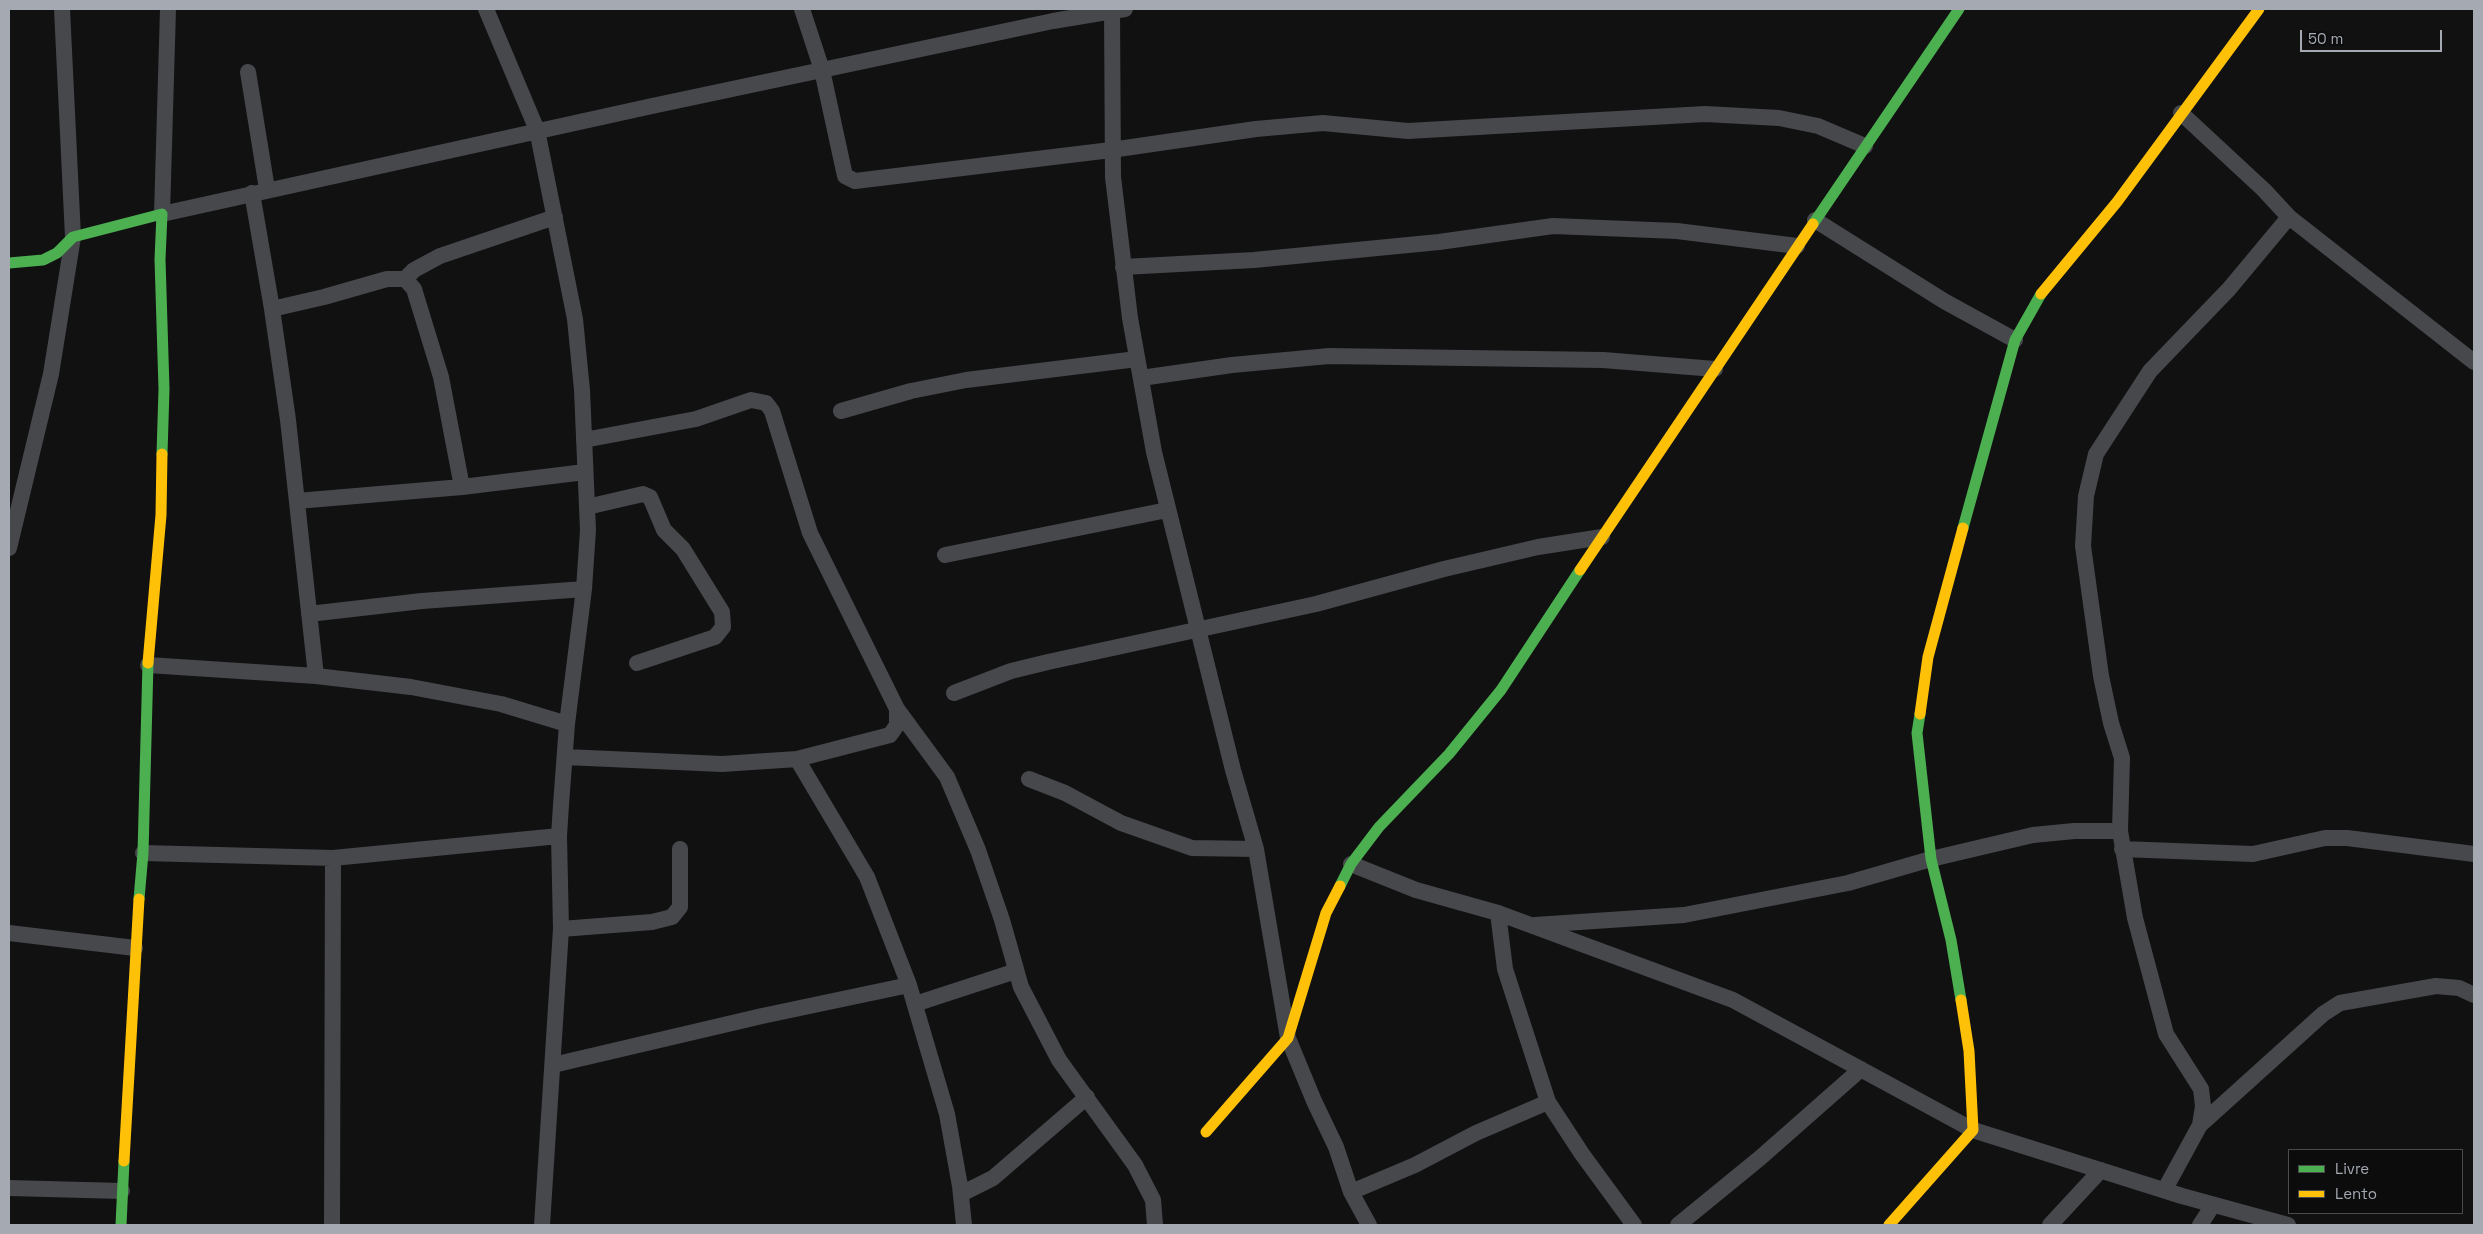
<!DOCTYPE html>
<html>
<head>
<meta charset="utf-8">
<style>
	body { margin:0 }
	#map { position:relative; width:2483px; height:1234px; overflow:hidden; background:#111112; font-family:"Space Grotesk",sans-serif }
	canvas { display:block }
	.frame { position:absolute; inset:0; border:10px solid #a4a9b2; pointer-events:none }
	.legend { position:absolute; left:2288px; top:1149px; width:175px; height:65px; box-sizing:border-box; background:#0c0c0d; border:1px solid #494b4f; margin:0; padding:6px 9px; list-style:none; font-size:15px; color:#a4a9b2 }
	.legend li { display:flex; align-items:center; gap:10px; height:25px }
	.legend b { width:25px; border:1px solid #494b4f }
	.scale { position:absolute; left:2300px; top:30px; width:142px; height:22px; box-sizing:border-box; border:2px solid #a4a9b2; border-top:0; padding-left:6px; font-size:15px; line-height:18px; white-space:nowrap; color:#a4a9b2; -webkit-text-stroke:4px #0c0c0d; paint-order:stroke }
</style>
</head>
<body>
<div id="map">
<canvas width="2483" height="1234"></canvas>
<div class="frame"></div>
<ul class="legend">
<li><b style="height:6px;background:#4caf50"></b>Livre</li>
<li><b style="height:6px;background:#ffc107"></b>Lento</li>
</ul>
<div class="scale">50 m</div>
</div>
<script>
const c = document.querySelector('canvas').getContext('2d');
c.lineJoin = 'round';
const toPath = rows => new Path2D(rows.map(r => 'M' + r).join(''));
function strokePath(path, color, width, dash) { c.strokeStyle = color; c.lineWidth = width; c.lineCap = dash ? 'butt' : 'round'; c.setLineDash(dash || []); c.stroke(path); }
strokePath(toPath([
	[168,9,162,214,652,106,1053,21,1125,9],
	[486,9,537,130,575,319,582,390,588,530,584,589,567,724,561,805,559,836,561,929,542,1225],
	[802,9,822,70,845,176,855,181,1111,150,1256,129,1323,123,1408,131,1705,114,1779,118,1818,126,1865,146],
	[1112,9,1113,177,1130,318,1154,452,1233,770,1256,849,1288,1038,1314,1101,1336,1147,1351,1192,1369,1225],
	[248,72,267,189],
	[2181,113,2264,190,2289,217,2474,362],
	[252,193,272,309,288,420,316,676],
	[1815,220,1944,301,2015,340],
	[1123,267,1254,260,1439,242,1553,226,1677,231,1797,246],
	[405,279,414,270,440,256,555,217],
	[272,309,324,297,387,279,405,279,414,289,441,377,462,487],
	[1141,378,1232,365,1329,356,1603,360,1715,369],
	[841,411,911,391,966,380,1137,359],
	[297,501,462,487,585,472],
	[587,507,643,494,650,497,664,530,683,549,722,612,723,627,715,637,637,663],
	[9,548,51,374,73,237,62,9],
	[945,555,1167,510],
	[309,614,422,601,584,589],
	[148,665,316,676,411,687,501,704,567,724],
	[954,693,1011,671,1048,662,1316,604,1444,569,1538,547,1602,537],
	[897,709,947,777,978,850,1002,920,1021,987,1059,1060,1135,1165,1153,1200,1155,1225],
	[565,757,722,764,797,759,890,735,897,725,897,709,810,533,772,411,766,403,751,400,696,419,584,440],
	[797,759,867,877,909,985,947,1114,960,1186,964,1225],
	[1029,779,1065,793,1121,823,1192,848,1256,849],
	[2122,849,2253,854,2325,838,2347,838,2474,854],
	[143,853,333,858,559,836],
	[1351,864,1416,890,1498,913,1733,1000,1973,1130,2182,1196,2288,1225],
	[1498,913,1505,969,1548,1102,1582,1154,1634,1225],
	[1535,925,1684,915,1848,883,1931,859,2033,835,2074,831,2120,831],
	[561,929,652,922,672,917,680,907,680,849],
	[9,933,135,948],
	[915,1004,1016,971],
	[553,1065,762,1016,909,985],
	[2200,1125,2323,1014,2340,1003,2436,986,2459,988,2474,995],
	[9,1188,122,1191],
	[2165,1189,2200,1125,2203,1106,2201,1089,2166,1034,2135,918,2120,831,2122,758,2111,723,2101,676,2083,546,2086,496,2096,454,2150,371,2229,289,2289,217],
	[1351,1192,1415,1165,1476,1133,1548,1102],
	[961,1194,993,1178,1087,1097],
	[332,1225,333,858],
	[1678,1225,1760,1158,1861,1069],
	[2050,1225,2101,1170],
	[2200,1225,2213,1205]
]), '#46484b', 16);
strokePath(toPath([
	[1813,224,1959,9],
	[9,263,43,260,57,253,73,237,162,214,160,259,164,389,162,454],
	[1963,528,2015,340,2041,294],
	[1920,714,1917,733,1931,859,1951,940,1961,1000],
	[1340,886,1351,864,1379,827,1449,754,1501,690,1580,570],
	[139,899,143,853,148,663],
	[121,1225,124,1161]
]), '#4caf50', 11);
strokePath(toPath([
	[2041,294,2117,202,2259,9],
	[1580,570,1813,224],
	[148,663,161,515,162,454],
	[1920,714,1928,657,1963,528],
	[1206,1132,1288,1038,1326,913,1340,886],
	[124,1161,139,899],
	[1889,1225,1973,1130,1969,1051,1961,1000]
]), '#ffc107', 11);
</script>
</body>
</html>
